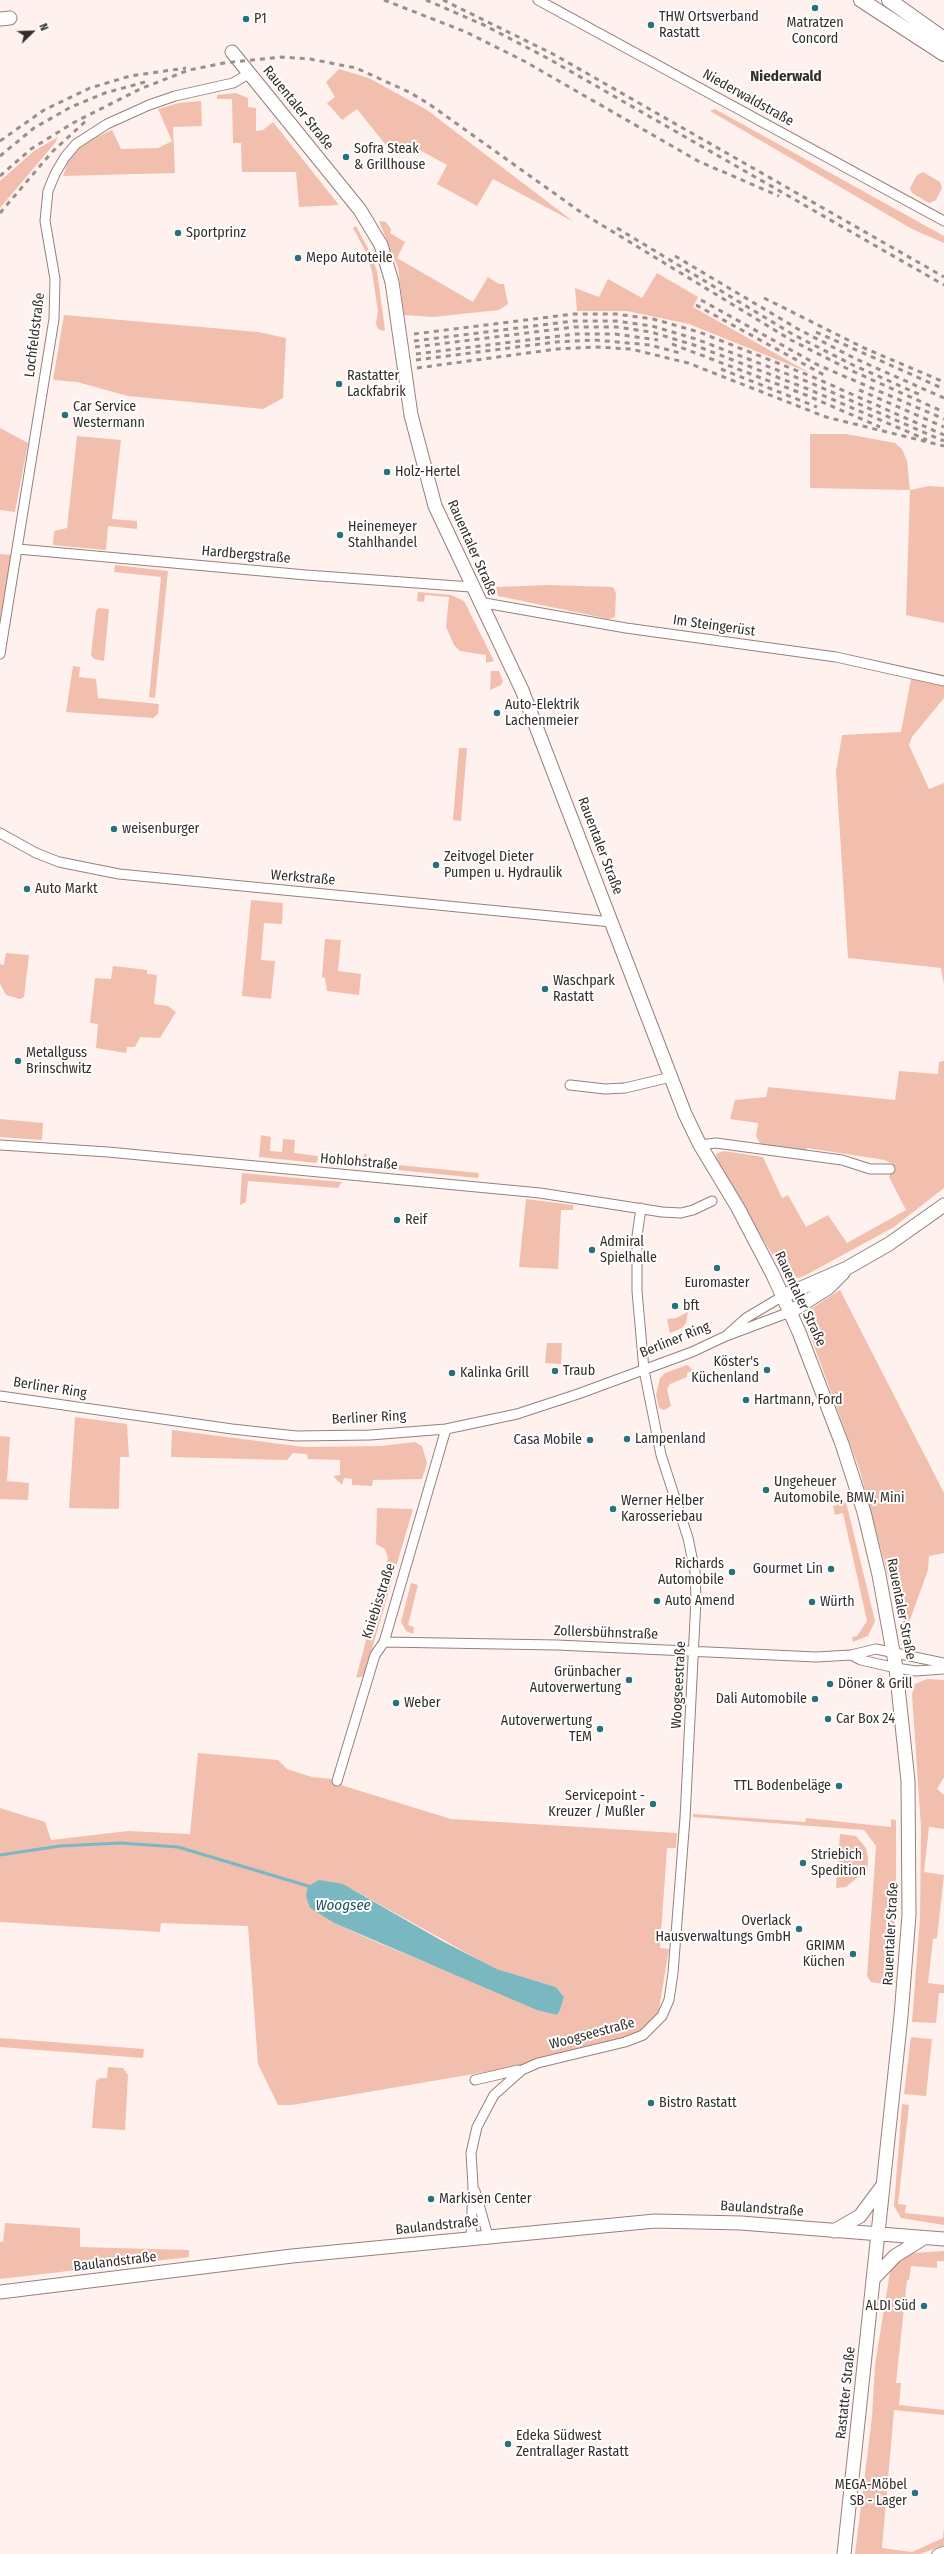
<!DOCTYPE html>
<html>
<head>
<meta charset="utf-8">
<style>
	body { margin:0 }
	#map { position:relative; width:944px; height:2554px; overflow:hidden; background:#fff1ed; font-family:"Fira Sans Condensed",sans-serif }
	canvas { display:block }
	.north { position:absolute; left:12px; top:12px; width:40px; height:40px; -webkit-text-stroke:3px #fff; paint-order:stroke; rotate:67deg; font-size:11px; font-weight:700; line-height:16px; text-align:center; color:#352d2a }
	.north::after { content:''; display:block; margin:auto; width:14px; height:18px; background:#352d2a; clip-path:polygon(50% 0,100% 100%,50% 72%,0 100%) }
</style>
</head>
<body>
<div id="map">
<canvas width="944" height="2554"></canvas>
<div class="north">N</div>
</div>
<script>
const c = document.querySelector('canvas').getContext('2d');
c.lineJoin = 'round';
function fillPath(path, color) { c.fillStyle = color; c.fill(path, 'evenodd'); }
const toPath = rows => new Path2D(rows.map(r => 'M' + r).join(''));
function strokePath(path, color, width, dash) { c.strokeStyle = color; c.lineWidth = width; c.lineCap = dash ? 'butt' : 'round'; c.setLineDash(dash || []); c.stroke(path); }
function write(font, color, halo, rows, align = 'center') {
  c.font = font + ' "Fira Sans Condensed",sans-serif'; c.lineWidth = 4; c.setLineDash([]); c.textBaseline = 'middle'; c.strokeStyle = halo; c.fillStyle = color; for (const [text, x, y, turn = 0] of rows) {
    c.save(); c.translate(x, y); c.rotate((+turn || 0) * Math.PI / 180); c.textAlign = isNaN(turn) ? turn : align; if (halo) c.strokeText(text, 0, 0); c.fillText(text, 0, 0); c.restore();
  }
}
fillPath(toPath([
	[339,69,369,78,427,110,574,222,493,179,477,206,437,184,447,165,407,143,393,154,357,109,342,120,327,103,335,97,326,82],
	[236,93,248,98,248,107,256,108,256,131,263,130,273,122,339,205,299,207,296,172,242,172,241,143,233,143,232,99,217,99,217,95],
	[201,101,202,126,173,127,175,173,63,176,68,162,78,149,92,139,112,130,121,149,158,148,172,141,158,109,179,103],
	[715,109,944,236,944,243,912,229,710,111],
	[58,137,55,143,0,208,0,181,34,151],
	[923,172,940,182,942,188,936,200,929,203,912,193,910,188,917,175],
	[379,221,386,222,391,229,390,233,405,242,397,258,473,302,488,277,499,284,504,284,508,304,499,310,433,317,404,315,398,268],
	[356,226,370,252,377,271,385,330,383,331,378,329,376,324,378,311,372,272,367,254,353,228],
	[657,273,698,297,693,307,810,373,689,324,627,311,577,311,575,288,599,297,608,279,642,298],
	[64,315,258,332,286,338,283,398,263,409,128,396,77,382,53,380],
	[0,428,28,443,15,512,0,510],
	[810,434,846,434,895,443,902,449,907,461,910,490,929,486,944,487,944,623,906,615,910,490,810,488],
	[77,436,121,440,112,519,137,521,137,529,108,526,106,550,53,545,54,531,67,528],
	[0,554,13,555,0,625],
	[115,565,168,571,155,698,149,697,161,577,114,572],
	[548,585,613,587,616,593,615,617,609,619,498,596,496,587],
	[418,592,451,595,464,601,494,661,486,663,486,655,460,651,454,645,446,627,449,597,425,595,424,602,417,601],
	[99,608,109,609,104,661,94,659,91,655,96,611],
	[73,666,80,667,79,677,96,679,98,698,159,704,158,714,153,718,66,712],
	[491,671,499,671,503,681,501,685,490,690],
	[911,679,944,686,944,698,912,737,909,745,929,789,944,783,944,985,941,968,848,958,836,772,842,735,901,732],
	[459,748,467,748,461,821,453,820],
	[251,900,283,903,282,924,264,923,261,960,275,961,271,999,242,996],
	[325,939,341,940,338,971,361,974,359,995,327,991,325,978,322,977],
	[6,953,29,955,24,997,20,999,6,995,0,984,0,964,4,965],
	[113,966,147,970,147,974,157,975,154,1004,168,1006,176,1012,160,1038,140,1037,135,1047,127,1047,126,1053,96,1048,98,1024,90,1023,95,978,111,979],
	[944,1061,944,1188,894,1227,806,1275,799,1278,790,1277,778,1264,717,1163,716,1154,724,1151,763,1157,782,1198,788,1195,806,1227,828,1215,847,1243,906,1210,889,1177,894,1165,885,1160,807,1148,806,1152,761,1145,756,1136,758,1123,730,1119,735,1100,766,1097,768,1087,895,1100,899,1071,938,1074,939,1062],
	[0,1119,43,1123,42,1140,0,1137],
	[261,1135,271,1137,270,1151,282,1152,283,1139,295,1140,294,1153,318,1156,317,1163,259,1157],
	[366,1153,368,1162,479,1173,478,1178,367,1167,363,1164,362,1158],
	[242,1173,342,1182,338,1188,248,1181,246,1202,240,1205],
	[526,1199,573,1205,573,1210,561,1210,558,1269,519,1267],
	[840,1290,944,1493,944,1553,929,1556,928,1570,903,1639,899,1624,905,1620,897,1578,889,1579,860,1471,806,1324,809,1310],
	[688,1312,686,1323,682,1328,670,1333,667,1319,676,1318],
	[547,1343,562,1343,561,1364,545,1363],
	[687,1365,693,1370,687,1373,687,1377,670,1384,667,1389,671,1406,664,1410,659,1408,656,1395,660,1378,665,1373],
	[75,1417,127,1424,129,1457,120,1457,119,1509,69,1508],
	[172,1430,304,1447,381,1446,415,1442,422,1446,427,1463,422,1479,373,1480,372,1486,352,1485,352,1479,344,1478,342,1485,333,1476,340,1475,340,1460,308,1459,307,1454,293,1453,287,1460,171,1457],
	[0,1436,10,1437,7,1481,29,1483,28,1500,0,1499],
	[846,1502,875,1621,868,1636,853,1642,852,1637,857,1636,867,1621,843,1513,835,1515,833,1506],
	[377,1508,413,1509,364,1676,356,1678,388,1558,385,1549,376,1544],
	[411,1583,418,1585,408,1625,414,1627,413,1634,406,1631,401,1622],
	[927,1679,944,1680,944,1777,937,1789,944,1795,944,1829,929,1827,924,1872,944,1875,937,1938,933,1939,928,1983,944,1985,944,1993,939,1993,936,2023,912,2022,920,1918,921,1828,912,1694,915,1684],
	[198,1753,278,1760,287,1769,312,1777,332,1779,344,1786,451,1819,677,1833,676,1848,667,1848,660,1948,669,1949,657,2021,643,2035,538,2063,292,2105,278,2105,258,2064,248,1926,161,1923,160,1932,0,1922,0,1808,45,1822,51,1840,128,1831,190,1834],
	[352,1889,483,1962,497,1969,556,1987,564,1997,560,2010,556,2015,495,1991,374,1941,334,1923,310,1908],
	[693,1814,805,1822,806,1818,891,1827,891,1819,896,1820,896,1903,893,1960,889,1981,884,1984,871,1982,867,1976,876,1846,864,1830,693,1817],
	[840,1834,856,1836,866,1848,868,1859,867,1874,858,1877,846,1887,836,1888],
	[911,2037,932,2039,926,2096,904,2094],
	[0,2038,144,2049,143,2058,0,2047],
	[108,2067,123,2068,128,2075,125,2130,92,2128,96,2081,100,2078,107,2078],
	[902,2104,909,2105,898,2204,906,2205,905,2213,944,2217,944,2225,901,2218,894,2206],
	[5,2223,80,2228,80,2247,189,2250,189,2257,0,2279,0,2242,3,2242],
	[944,2251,944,2261,937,2261,937,2268,911,2266,909,2280,907,2280,896,2383,901,2383,899,2405,944,2410,944,2415,894,2410,882,2548,912,2552,943,2538,944,2527,944,2545,920,2554,855,2554,872,2417,875,2365,890,2272,900,2260,912,2253]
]), '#f2bfaf');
fillPath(toPath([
	[319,1880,343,1884,444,1942,497,1969,556,1987,564,1997,560,2010,557,2015,537,2010,334,1923,310,1908,306,1896,308,1886]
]), '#79b7c1');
strokePath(toPath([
	[0,1855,60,1846,120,1843,178,1847,308,1886]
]), '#79b7c1', 3);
const street = toPath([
	[538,0,944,221],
	[18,549,306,575,471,587],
	[479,602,626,628,836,657,944,681],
	[0,654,54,319,55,279,45,221,48,191,55,174,65,157,76,144,107,124,149,105,175,96,233,83,250,73],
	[0,833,36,853,59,862,119,874,612,922],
	[570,1085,605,1089,625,1088,671,1077],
	[0,1145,108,1152,540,1193,662,1212,681,1213,693,1210,712,1201],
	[700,1145,716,1143,842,1160,870,1169,890,1169],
	[728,1334,746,1318,783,1296],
	[0,1396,232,1429,296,1436,370,1435,446,1429,517,1414,578,1394,692,1352,726,1336,790,1312],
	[384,1642,557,1645,816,1657,851,1655,876,1649,944,1663],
	[851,1655,861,1660,896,1668,916,1671,944,1669],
	[337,1781,375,1655,384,1642,446,1429],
	[475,2080,518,2070],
	[475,2191,488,2236],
	[471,2238,473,2186,471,2153,477,2127,494,2095,522,2070,538,2063,625,2042,643,2035,662,2016,669,2000,673,1973,685,1818,696,1599,695,1572,688,1538,661,1455,644,1370,637,1291,637,1236,641,1208],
	[937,2554,944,2551]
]);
const secondary = toPath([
	[0,19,10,18],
	[232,52,360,210,381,245,392,282,411,415,435,506,522,690,685,1114,700,1145,738,1208,773,1275,799,1332,842,1444,864,1512,879,1575,896,1668,908,1781,909,1915,901,2016,844,2554],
	[783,1296,847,1268,889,1244,944,1205],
	[790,1312,828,1288,843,1273],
	[834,2231,860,2216,883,2185],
	[875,2277,895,2256,924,2238],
	[0,2292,292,2256,655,2221,741,2223,944,2239]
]);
const primary = toPath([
	[861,0,944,54],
	[889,0,944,39]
]);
strokePath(street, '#96817b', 11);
strokePath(secondary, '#96817b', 15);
strokePath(primary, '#96817b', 16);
strokePath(street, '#fff', 9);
strokePath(secondary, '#fff', 13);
strokePath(primary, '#fff', 14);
strokePath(toPath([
	[384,0,466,32,524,61,698,161,779,196],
	[426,0,484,25,549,59,944,285],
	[443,0,553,54,944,277],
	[0,141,44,110,90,88,130,76,186,68],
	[0,156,34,128,71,107,105,93,145,82],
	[0,176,31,149,73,123,140,89,189,70,224,63,282,57,310,59,356,68,409,92,429,104,582,213,791,340,850,370,944,412],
	[0,213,52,152,87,120],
	[617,228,794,335,853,365,923,396],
	[675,256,798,329,856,359,944,398],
	[764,298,864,348,944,382],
	[701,300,818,365,944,419],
	[696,305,824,375],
	[816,332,944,389],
	[414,334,573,314,616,314,653,319,699,332,813,377,944,435],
	[414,341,573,321,616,321,652,326,696,339,811,383,944,441],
	[672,344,806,395,880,427],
	[415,347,574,327,616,327,651,332,694,345,808,389,927,440],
	[416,354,575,334,615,334,658,340],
	[416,360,556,342,595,340,650,345,680,353],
	[417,368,557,349,595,347,631,349,688,363,826,417,944,446],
	[721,369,817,407],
	[859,390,944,427]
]), '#9a8f8c', 3, [5, 5]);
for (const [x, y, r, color] of [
	[815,8,4,"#28717b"],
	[246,19,4,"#28717b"],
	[651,25,4,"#28717b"],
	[346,157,4,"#28717b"],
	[178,233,4,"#28717b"],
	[298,258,4,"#28717b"],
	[339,384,4,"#28717b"],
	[65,415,4,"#28717b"],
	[387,472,4,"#28717b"],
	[340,535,4,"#28717b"],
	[497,713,4,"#28717b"],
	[114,829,4,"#28717b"],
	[436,865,4,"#28717b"],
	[27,889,4,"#28717b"],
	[545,989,4,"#28717b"],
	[18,1061,4,"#28717b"],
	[397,1220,4,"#28717b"],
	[592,1250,4,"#28717b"],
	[717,1268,4,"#28717b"],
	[675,1306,4,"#28717b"],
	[767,1370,4,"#28717b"],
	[555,1371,4,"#28717b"],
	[452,1373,4,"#28717b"],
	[746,1400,4,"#28717b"],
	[627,1439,4,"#28717b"],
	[590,1440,4,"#28717b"],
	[766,1490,4,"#28717b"],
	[613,1509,4,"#28717b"],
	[831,1569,4,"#28717b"],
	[732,1572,4,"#28717b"],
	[657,1601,4,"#28717b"],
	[812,1602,4,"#28717b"],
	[629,1680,4,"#28717b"],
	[830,1684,4,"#28717b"],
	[815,1699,4,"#28717b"],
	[396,1703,4,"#28717b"],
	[828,1719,4,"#28717b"],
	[600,1729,4,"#28717b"],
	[839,1786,4,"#28717b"],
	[653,1804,4,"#28717b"],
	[803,1863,4,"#28717b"],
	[799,1929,4,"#28717b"],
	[853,1954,4,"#28717b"],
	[651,2103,4,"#28717b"],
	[431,2199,4,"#28717b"],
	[924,2306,4,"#28717b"],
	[508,2444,4,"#28717b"],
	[915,2493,4,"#28717b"]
]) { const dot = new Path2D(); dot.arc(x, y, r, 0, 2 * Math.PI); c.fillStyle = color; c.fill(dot); strokePath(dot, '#fff', 1.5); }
write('14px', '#352d2a', '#fff', [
	["THW Ortsverband",659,17],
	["Rastatt",659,33],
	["P1",254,19],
	["Matratzen",815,23,"center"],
	["Concord",815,39,"center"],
	["Sofra Steak",354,149],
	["& Grillhouse",354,165],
	["Sportprinz",186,233],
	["Mepo Autoteile",306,258],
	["Rastatter",347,376],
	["Lackfabrik",347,392],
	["Car Service",73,407],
	["Westermann",73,423],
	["Holz-Hertel",395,472],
	["Heinemeyer",348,527],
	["Stahlhandel",348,543],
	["Auto-Elektrik",505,705],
	["Lachenmeier",505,721],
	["weisenburger",122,829],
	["Zeitvogel Dieter",444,857],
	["Pumpen u. Hydraulik",444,873],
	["Auto Markt",35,889],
	["Waschpark",553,981],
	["Rastatt",553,997],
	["Metallguss",26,1053],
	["Brinschwitz",26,1069],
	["Reif",405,1220],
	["Admiral",600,1242],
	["Spielhalle",600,1258],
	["Euromaster",717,1283,"center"],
	["bft",683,1306],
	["Köster's",759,1362,"right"],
	["Küchenland",759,1378,"right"],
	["Traub",563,1371],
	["Kalinka Grill",460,1373],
	["Hartmann, Ford",754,1400],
	["Lampenland",635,1439],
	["Casa Mobile",582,1440,"right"],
	["Ungeheuer",774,1482],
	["Automobile, BMW, Mini",774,1498],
	["Werner Helber",621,1501],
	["Karosseriebau",621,1517],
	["Richards",724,1564,"right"],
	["Automobile",724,1580,"right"],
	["Gourmet Lin",823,1569,"right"],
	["Auto Amend",665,1601],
	["Würth",820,1602],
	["Grünbacher",621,1672,"right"],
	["Autoverwertung",621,1688,"right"],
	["Döner & Grill",838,1684],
	["Dali Automobile",807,1699,"right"],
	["Weber",404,1703],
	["Car Box 24",836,1719],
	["Autoverwertung",592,1721,"right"],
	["TEM",592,1737,"right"],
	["TTL Bodenbeläge",831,1786,"right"],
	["Servicepoint -",645,1796,"right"],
	["Kreuzer / Mußler",645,1812,"right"],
	["Striebich",811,1855],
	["Spedition",811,1871],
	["Overlack",791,1921,"right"],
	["Hausverwaltungs GmbH",791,1937,"right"],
	["GRIMM",845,1946,"right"],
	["Küchen",845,1962,"right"],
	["Bistro Rastatt",659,2103],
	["Markisen Center",439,2199],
	["ALDI Süd",916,2306,"right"],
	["Edeka Südwest",516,2436],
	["Zentrallager Rastatt",516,2452],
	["MEGA-Möbel",907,2485,"right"],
	["SB - Lager",907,2501,"right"]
], 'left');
write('14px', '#352d2a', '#fff', [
	["Niederwaldstraße",748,98,29],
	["Rauentaler Straße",298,108,51],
	["Lochfeldstraße",35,335,-83],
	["Rauentaler Straße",472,548,66],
	["Hardbergstraße",246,555,5],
	["Im Steingerüst",714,626,8],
	["Rauentaler Straße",600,846,69],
	["Werkstraße",303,878,5],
	["Hohlohstraße",359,1162,5],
	["Rauentaler Straße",800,1299,65],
	["Berliner Ring",675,1340,-22],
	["Berliner Ring",50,1388,9],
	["Berliner Ring",369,1418,-3],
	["Kniebisstraße",379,1601,-72],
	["Rauentaler Straße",901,1609,79],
	["Zollersbühnstraße",606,1633,2],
	["Woogseestraße",679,1685,-87],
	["Rauentaler Straße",891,1934,-87],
	["Woogseestraße",592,2034,-15],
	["Baulandstraße",762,2209,4],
	["Baulandstraße",437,2226,-6],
	["Baulandstraße",115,2262,-7],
	["Rastatter Straße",846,2393,-84]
]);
write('bold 15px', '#352d2a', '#fff', [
	["Niederwald",786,77]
]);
write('italic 15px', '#1c525a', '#fff', [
	["Woogsee",343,1906]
]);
</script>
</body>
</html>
